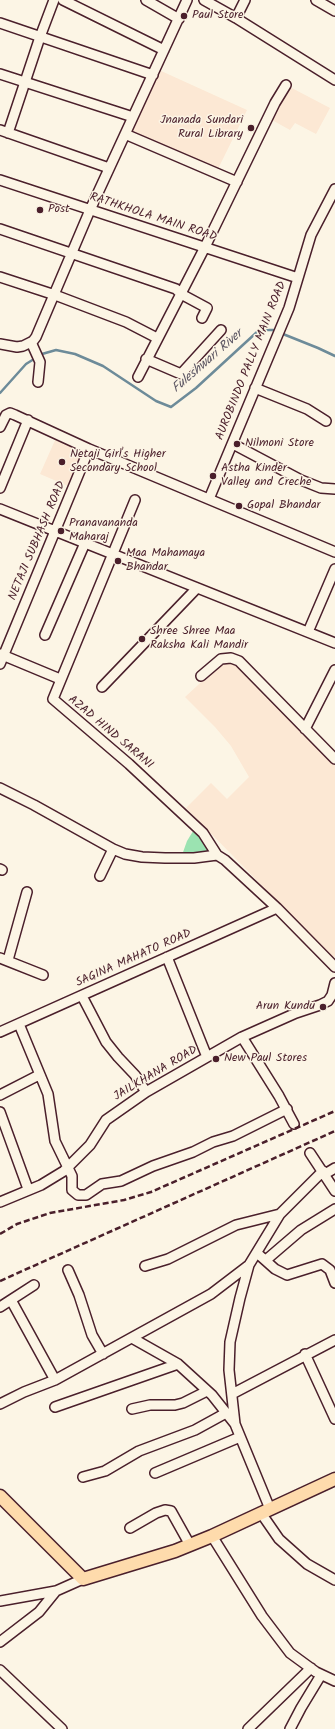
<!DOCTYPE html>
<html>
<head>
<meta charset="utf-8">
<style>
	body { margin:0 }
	canvas { display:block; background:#fcf5e5 }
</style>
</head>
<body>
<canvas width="335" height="1729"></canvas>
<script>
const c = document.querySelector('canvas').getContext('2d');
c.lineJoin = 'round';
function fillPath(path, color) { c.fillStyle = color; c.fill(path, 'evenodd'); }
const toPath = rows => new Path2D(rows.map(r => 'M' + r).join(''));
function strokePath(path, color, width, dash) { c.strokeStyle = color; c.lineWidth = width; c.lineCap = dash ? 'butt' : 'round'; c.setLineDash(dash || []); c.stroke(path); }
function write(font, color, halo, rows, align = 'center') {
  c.font = font + ' Kalam,sans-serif'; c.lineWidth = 3; c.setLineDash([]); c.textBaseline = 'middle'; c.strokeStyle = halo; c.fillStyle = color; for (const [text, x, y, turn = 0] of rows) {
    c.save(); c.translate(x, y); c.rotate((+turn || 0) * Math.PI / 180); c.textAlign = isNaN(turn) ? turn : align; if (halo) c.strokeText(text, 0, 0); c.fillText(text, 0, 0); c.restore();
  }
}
fillPath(toPath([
	[159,70,247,110,217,171,130,132],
	[288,86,330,108,316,134,295,123,290,130,272,120,273,112],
	[56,438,84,451,68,486,40,474],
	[226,661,236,665,335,765,335,957,331,956,186,808,211,783,227,799,249,777,231,746,215,727,185,697,223,662]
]), '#fce8d4');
fillPath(toPath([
	[195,828,210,851,208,853,182,855,187,841]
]), '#9be3b1');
strokePath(toPath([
	[0,393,26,364,42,354,56,350,75,354,103,366,156,401,171,407,196,388,257,332,265,330,273,330,318,348,335,356]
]), '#6d8b99', 2.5);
const minor = toPath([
	[63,0,164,50],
	[146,0,179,19],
	[204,0,236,18,335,80],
	[316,0,335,11],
	[236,18,245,0],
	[0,23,153,75],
	[0,74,133,117],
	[0,130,109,168],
	[8,133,40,37,54,0],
	[125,134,237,182],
	[0,180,298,278],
	[0,229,176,289,181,294,207,308,202,318],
	[0,277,55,295,126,322,157,338],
	[31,342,40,362,38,382],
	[0,344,17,347,23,346,33,341,36,337,90,210,187,0],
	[146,359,181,374,221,330],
	[138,377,205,247,275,103,286,85],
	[255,388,307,409,326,421],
	[0,427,6,415,10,413,15,415,89,449,335,552],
	[233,444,301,480,321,488,335,489],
	[0,488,28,420],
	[209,499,289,308,311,235,335,189],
	[135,500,53,699,129,764,203,833,217,855],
	[0,509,335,643],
	[308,632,335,569],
	[45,635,85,543],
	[0,654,60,679],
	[0,664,89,449],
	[201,676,221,659,231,658,239,661,335,759],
	[102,687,197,588],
	[305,729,335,670],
	[0,788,34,805,113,849,125,854,142,857,165,858,194,858,217,855,225,860,277,908,335,967],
	[0,869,2,870],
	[100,876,113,849],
	[167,957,207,1057],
	[0,958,43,975],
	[8,960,27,892],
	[82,996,106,1042,118,1057,135,1075,146,1092],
	[19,1024,48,1094,55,1141,72,1176,72,1190,78,1195,86,1195,102,1184,121,1181,153,1166,193,1152,213,1142,233,1136,287,1109],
	[0,1032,277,908],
	[242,1037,279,1096,294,1124],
	[0,1095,39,1075],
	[0,1112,28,1189],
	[310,1153,335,1191],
	[325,1174,335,1168],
	[0,1202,41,1185,64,1171,90,1145,106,1120,146,1092,242,1037,296,1013,320,1005,328,1001,332,995,335,983],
	[257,1253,275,1269,287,1275,322,1264,330,1270,335,1283],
	[266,1260,301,1230,335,1209],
	[145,1266,168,1259,236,1225,280,1214],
	[68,1270,79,1295,92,1335,103,1354],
	[11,1300,55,1380],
	[0,1307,34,1285],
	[132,1338,178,1364,212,1395,235,1424,270,1509],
	[305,1354,335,1419],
	[232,1394,335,1340],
	[0,1404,24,1392,55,1380,211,1294,249,1265,280,1214,323,1171],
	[55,1407,178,1364],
	[132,1409,150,1405,175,1405,183,1403,207,1391],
	[235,1424,229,1370,230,1342,240,1298,249,1265],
	[155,1473,240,1437],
	[83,1477,105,1471,139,1451,195,1430,226,1413],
	[261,1513,279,1539,307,1564,335,1580],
	[130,1528,156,1513,165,1510,171,1511,190,1545],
	[212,1536,262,1616,290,1653,316,1672,335,1681],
	[0,1601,56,1591,83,1579],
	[0,1642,39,1612,56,1591],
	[0,1670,62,1729],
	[248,1729,311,1668],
	[290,1729,301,1708,321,1675]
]);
const major = toPath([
	[0,1496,83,1579,175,1551,212,1536,335,1479]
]);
strokePath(minor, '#4a1f2b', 12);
strokePath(major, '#4a1f2b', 15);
strokePath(minor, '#fcf5e5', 9);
strokePath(major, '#fedbac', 12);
strokePath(toPath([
	[0,1234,17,1224,50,1213,124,1200,151,1192,335,1111],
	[0,1281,335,1131]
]), '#4a1f2b', 2.5, [6, 3]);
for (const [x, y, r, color] of [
	[184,16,4,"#4a1f2b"],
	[251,128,4,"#4a1f2b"],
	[40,210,4,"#4a1f2b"],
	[237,444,4,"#4a1f2b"],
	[62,462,4,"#4a1f2b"],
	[213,476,4,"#4a1f2b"],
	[239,506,4,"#4a1f2b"],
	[61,531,4,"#4a1f2b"],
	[118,561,4,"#4a1f2b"],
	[142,639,4,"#4a1f2b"],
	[323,1007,4,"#4a1f2b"],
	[216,1059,4,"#4a1f2b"]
]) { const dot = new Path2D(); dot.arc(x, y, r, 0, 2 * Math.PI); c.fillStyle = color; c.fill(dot); strokePath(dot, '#fcf5e5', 1.5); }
write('12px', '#4a1f2b', '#fcf5e5', [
	["Paul Store",192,16],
	["Jnanada Sundari",243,121,"right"],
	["Rural Library",243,135,"right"],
	["Post",48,210],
	["Nilmoni Store",245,444],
	["Netaji Girl's Higher",70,455],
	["Secondary School",70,469],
	["Astha Kinder",221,469],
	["Valley and Creche",221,483],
	["Gopal Bhandar",247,506],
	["Pranavananda",69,524],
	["Maharaj",69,538],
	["Maa Mahamaya",126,554],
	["Bhandar",126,568],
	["Shree Shree Maa",150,632],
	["Raksha Kali Mandir",150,646],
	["Arun Kundu",315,1007,"right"],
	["New Paul Stores",224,1059]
], 'left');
write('12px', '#4a1f2b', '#fcf5e5', [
	["RATHKHOLA MAIN ROAD",153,218,18],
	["AUROBINDO PALLY MAIN ROAD",252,361,-68],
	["NETAJI SUBHASH ROAD",38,541,-67],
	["AZAD HIND SARANI",110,733,40],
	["SAGINA MAHATO ROAD",134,959,-24],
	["JAILKHANA ROAD",156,1074,-31]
]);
write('italic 13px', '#5b5562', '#fcf5e5', [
	["Fuleshwari River",208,362,-41]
]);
</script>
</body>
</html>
